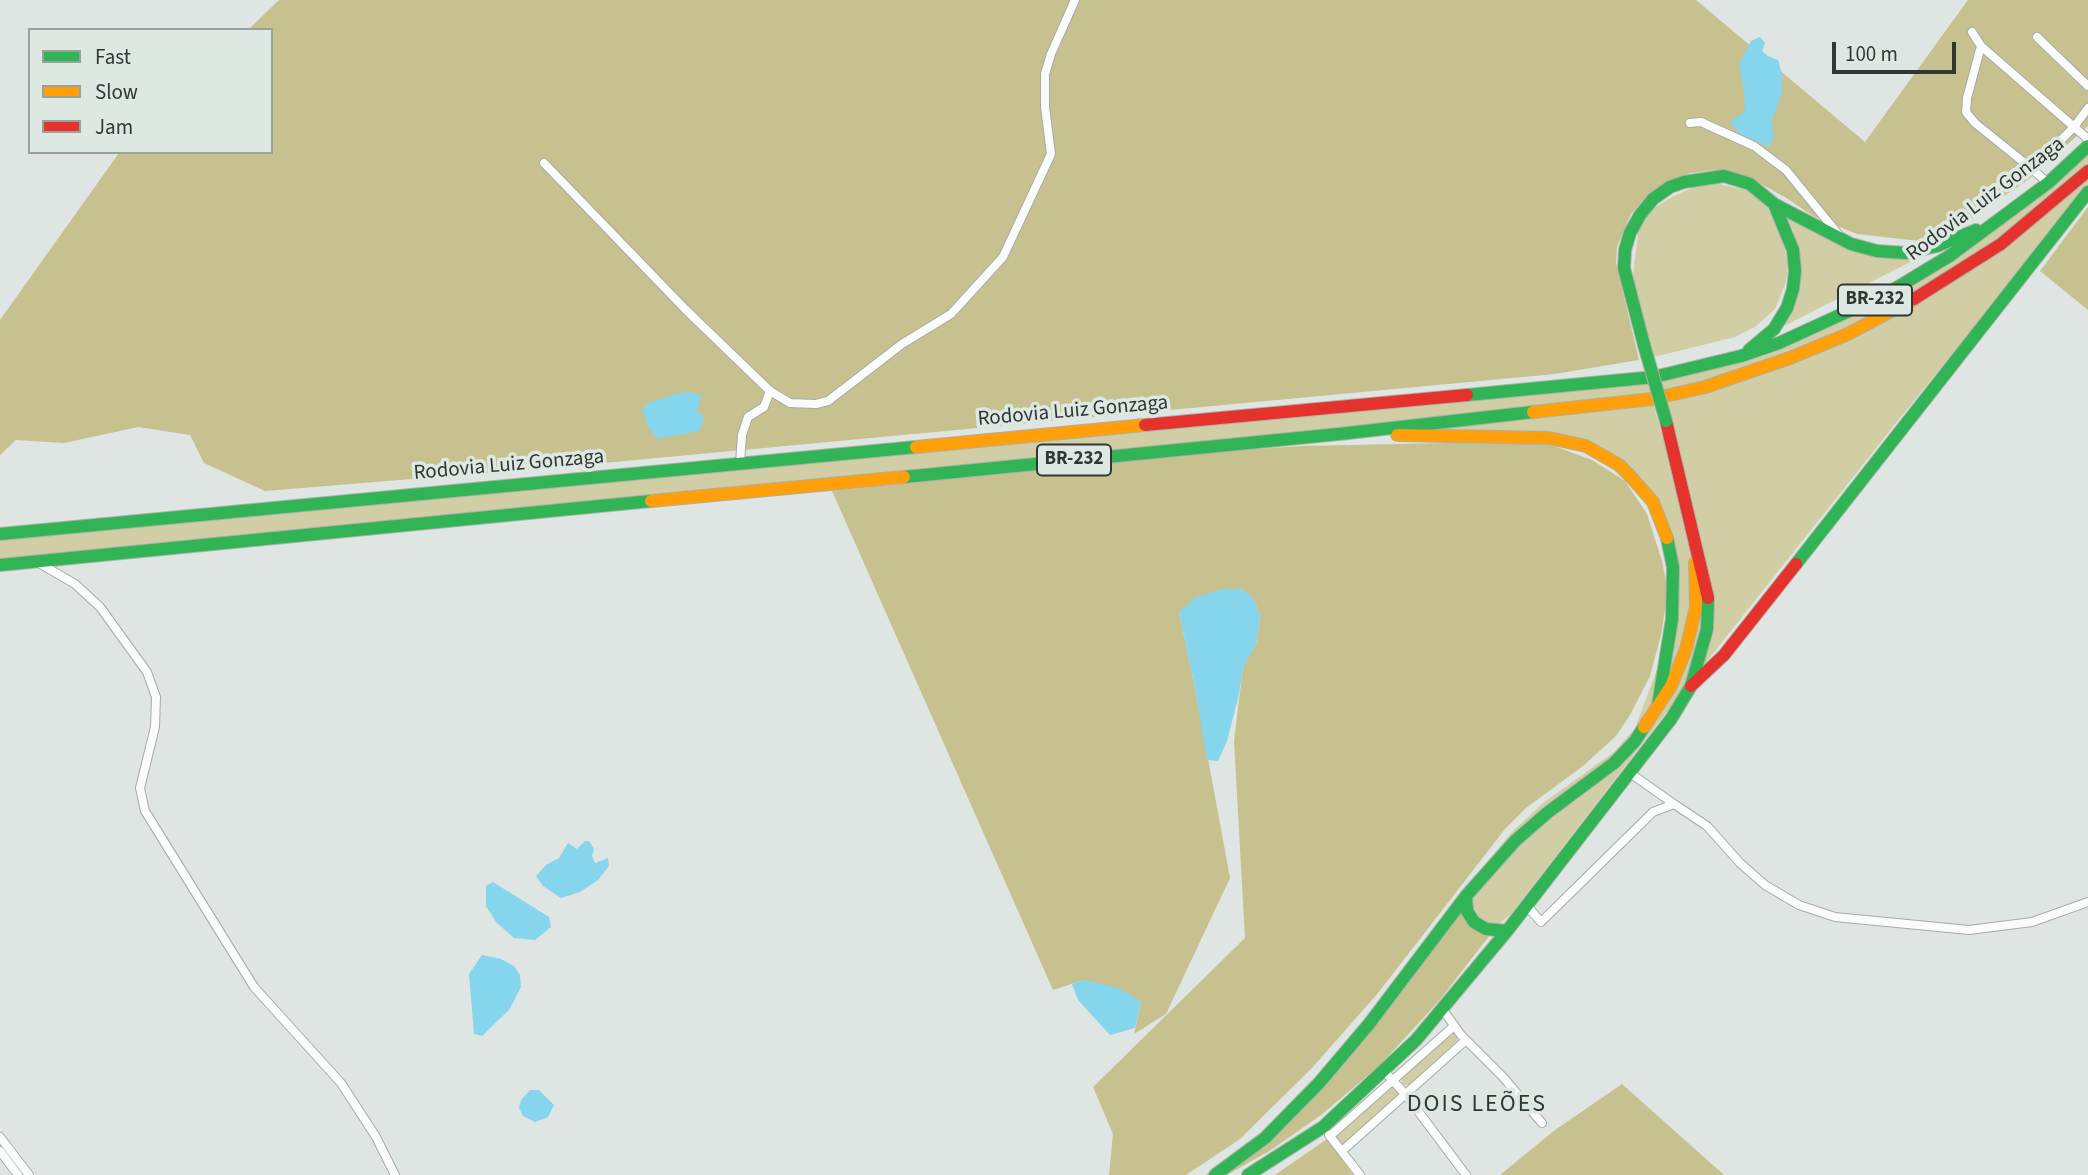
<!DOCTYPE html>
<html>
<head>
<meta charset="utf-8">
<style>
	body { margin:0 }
	#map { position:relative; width:2088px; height:1175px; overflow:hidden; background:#dfe5e2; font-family:"Source Sans 3",sans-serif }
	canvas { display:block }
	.legend { position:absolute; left:28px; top:28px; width:245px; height:126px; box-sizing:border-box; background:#dce8e1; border:2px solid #98a19c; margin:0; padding:9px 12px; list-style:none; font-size:21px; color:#323734 }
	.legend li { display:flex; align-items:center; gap:14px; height:35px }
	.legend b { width:35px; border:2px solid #98a19c }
	.scale { position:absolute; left:1832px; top:42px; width:124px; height:32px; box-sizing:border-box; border:4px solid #323734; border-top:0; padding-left:9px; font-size:21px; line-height:24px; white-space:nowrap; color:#323734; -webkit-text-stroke:5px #dce8e1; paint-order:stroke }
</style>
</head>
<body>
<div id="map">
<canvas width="2088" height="1175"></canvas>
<ul class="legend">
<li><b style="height:9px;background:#30b455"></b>Fast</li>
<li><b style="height:9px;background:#ff9f0a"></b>Slow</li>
<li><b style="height:9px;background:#e5322d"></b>Jam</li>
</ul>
<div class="scale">100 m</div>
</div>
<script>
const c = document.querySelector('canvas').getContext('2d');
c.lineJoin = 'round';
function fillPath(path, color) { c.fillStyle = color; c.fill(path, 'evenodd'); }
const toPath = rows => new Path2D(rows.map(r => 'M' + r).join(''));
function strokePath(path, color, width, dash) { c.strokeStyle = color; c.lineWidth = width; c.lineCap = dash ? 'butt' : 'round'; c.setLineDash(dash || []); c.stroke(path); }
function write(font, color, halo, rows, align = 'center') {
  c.font = font + ' "Source Sans 3",sans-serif'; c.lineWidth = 7; c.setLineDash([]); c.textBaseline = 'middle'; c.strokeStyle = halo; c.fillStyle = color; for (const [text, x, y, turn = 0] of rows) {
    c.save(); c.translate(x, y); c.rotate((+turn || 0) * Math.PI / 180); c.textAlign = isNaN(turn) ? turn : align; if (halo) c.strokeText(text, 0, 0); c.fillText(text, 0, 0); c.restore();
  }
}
fillPath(toPath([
	[2088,151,2088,187,1900,418,1676,700,1511,914,1495,927,1484,928,1462,893,1512,832,1543,803,1614,752,1635,728,1668,640,1666,529,1614,458,1549,438,1442,428,0,560,0,534,1649,377,1652,399,1677,487,1654,377,1741,356,1888,293],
	[1719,184,1750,191,1768,209,1782,237,1788,264,1786,282,1775,309,1755,327,1735,337,1654,357,1632,282,1639,227,1654,208,1670,198,1696,186],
	[1784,214,1836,243,1922,256,1782,327,1798,246,1793,230],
	[1453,1032,1457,1037,1457,1041,1409,1085,1403,1085,1401,1078],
	[1391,1087,1395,1088,1399,1095,1343,1144,1339,1143,1335,1135]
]), '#d1cda4');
fillPath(toPath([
	[279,0,1696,0,1865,142,1968,0,2088,0,2088,126,2030,178,1972,219,1949,231,1920,241,1857,234,1813,216,1788,199,1749,177,1716,170,1690,173,1646,197,1631,214,1617,247,1616,263,1639,360,1555,374,582,465,265,491,204,463,190,435,138,427,64,443,16,440,0,455,0,320,119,153,271,152,271,30,248,30],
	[2088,207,2088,310,2040,271],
	[1446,443,1546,443,1592,460,1625,481,1647,514,1662,561,1668,591,1661,635,1650,676,1630,715,1616,736,1583,766,1526,808,1505,829,1378,993,1312,1068,1240,1139,1186,1175,1109,1175,1113,1134,1093,1087,1245,938,1234,741,1243,667,1256,644,1260,616,1253,598,1179,612,1195,688,1230,878,1166,1014,1134,1034,1141,1002,1084,980,1053,990,832,491,1212,452,1302,446],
	[1464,911,1493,931,1438,1002,1379,1066,1321,1115,1271,1150,1227,1175,1205,1175,1254,1142,1309,1091,1449,912],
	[1622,1084,1724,1175,1500,1175,1555,1130],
	[1327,1139,1353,1175,1275,1175]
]), '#c6c18e');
fillPath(toPath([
	[1760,37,1765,43,1762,51,1768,56,1778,60,1782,74,1782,93,1771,123,1774,138,1769,147,1737,132,1730,121,1745,111,1744,92,1739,64,1751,41],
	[691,392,701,395,697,411,705,417,699,431,657,439,647,425,642,408,651,402,678,393],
	[1222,589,1242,589,1253,598,1260,616,1256,644,1243,668,1239,694,1227,741,1218,761,1207,760,1195,688,1179,612,1196,597],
	[585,841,589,841,594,849,592,856,595,863,608,858,609,866,598,880,580,892,561,898,543,886,536,876,546,865,559,858,568,843,577,849],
	[493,882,549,917,551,927,535,940,514,938,496,922,486,906,486,886],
	[482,955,501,959,514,966,520,975,521,987,509,1010,482,1036,474,1034,469,974],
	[1084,980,1119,988,1141,1002,1135,1028,1110,1035,1078,1000,1072,984],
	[530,1090,539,1090,554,1105,548,1117,535,1122,523,1116,519,1108,521,1100]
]), '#85d6ec');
const street = toPath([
	[1972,32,1981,46,2088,139],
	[2037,37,2088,86],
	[1981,46,1967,98,1966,112,1975,123,2032,169,2074,127,2088,108],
	[1690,123,1701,122,1754,146,1786,170,1838,234],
	[544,163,686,310,770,391,790,403,816,404,828,401,902,344,951,314,1003,257,1051,154,1045,107,1045,74,1051,54,1075,0],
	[2032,169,2048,183],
	[740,463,742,435,748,417,764,407,770,391],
	[39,563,75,584,100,607,147,672,156,697,155,727,140,788,145,811,254,987,341,1083,376,1137,395,1175],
	[1630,773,1674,804],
	[1527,906,1541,922,1653,812,1674,804,1707,826,1740,863,1765,885,1799,905,1835,917,1969,930,2032,922,2088,902],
	[1443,1010,1461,1035,1503,1077,1542,1123],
	[1385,1072,1406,1095,1466,1175],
	[1329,1135,1360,1175],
	[1330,1136,1454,1026],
	[0,1137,29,1175],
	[0,1151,18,1175],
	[1342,1151,1466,1040]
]);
const fast = toPath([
	[1774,204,1851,244,1877,251,1906,253,1937,246,1976,230],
	[1644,345,1624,268,1625,250,1630,233,1640,215,1653,199,1670,187,1684,182,1724,176,1750,184,1774,204],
	[1749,350,1774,329,1787,308,1793,289,1795,271,1793,250,1774,204],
	[1467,395,1654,377,1741,356,1779,343,1888,293,1951,255,2048,183,2088,146],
	[904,477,1339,434,1533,412],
	[0,534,916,447],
	[1796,564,2088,192],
	[0,565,651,501],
	[1658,705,1672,619,1673,567,1667,538],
	[1466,896,1467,911,1474,922,1486,929,1507,931],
	[1215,1175,1265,1138,1319,1083,1369,1024,1466,896,1515,841,1547,813,1614,763,1635,741,1644,727],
	[1248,1175,1323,1127,1416,1040,1507,931,1671,719,1691,686,1707,629,1708,598]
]);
const slow = toPath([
	[1533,412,1652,399,1705,387,1790,358,1848,334,1914,299],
	[1397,435,1549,438,1586,446,1619,465,1631,477,1653,502,1667,538],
	[916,447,1145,425],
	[651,501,904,477],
	[1644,727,1671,686,1686,649,1696,607,1695,563]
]);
const jam = toPath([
	[1914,299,2001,244,2088,171],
	[1666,421,1708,598],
	[1145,425,1467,395],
	[1691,686,1724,655,1796,564]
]);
strokePath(street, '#a6aba8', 10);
strokePath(fast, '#aab2a5', 14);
strokePath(slow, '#aab2a5', 14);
strokePath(jam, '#aab2a5', 14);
strokePath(street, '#fafbfb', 8);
strokePath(fast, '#30b455', 12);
strokePath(slow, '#ff9f0a', 12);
strokePath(jam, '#e5322d', 12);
const fastBridge = toPath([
	[1644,345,1666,421]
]);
strokePath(fastBridge, '#aab2a5', 14, []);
strokePath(fastBridge, '#30b455', 12);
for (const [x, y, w] of [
	[1875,300,74],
	[1074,460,74]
]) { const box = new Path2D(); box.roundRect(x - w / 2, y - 15.5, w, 31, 5); c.fillStyle = '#dce8e1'; c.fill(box); strokePath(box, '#323734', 2); }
write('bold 19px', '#323734', null, [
	["BR-232",1875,300],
	["BR-232",1074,460]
]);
write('21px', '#323734', '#dce8e1', [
	["Rodovia Luiz Gonzaga",1986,200,-37],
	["Rodovia Luiz Gonzaga",1073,412,-5],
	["Rodovia Luiz Gonzaga",509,466,-5]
]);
c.letterSpacing = '2px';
write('24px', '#323734', '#dce8e1', [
	["DOIS LEÕES",1477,1106]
]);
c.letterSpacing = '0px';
</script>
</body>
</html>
